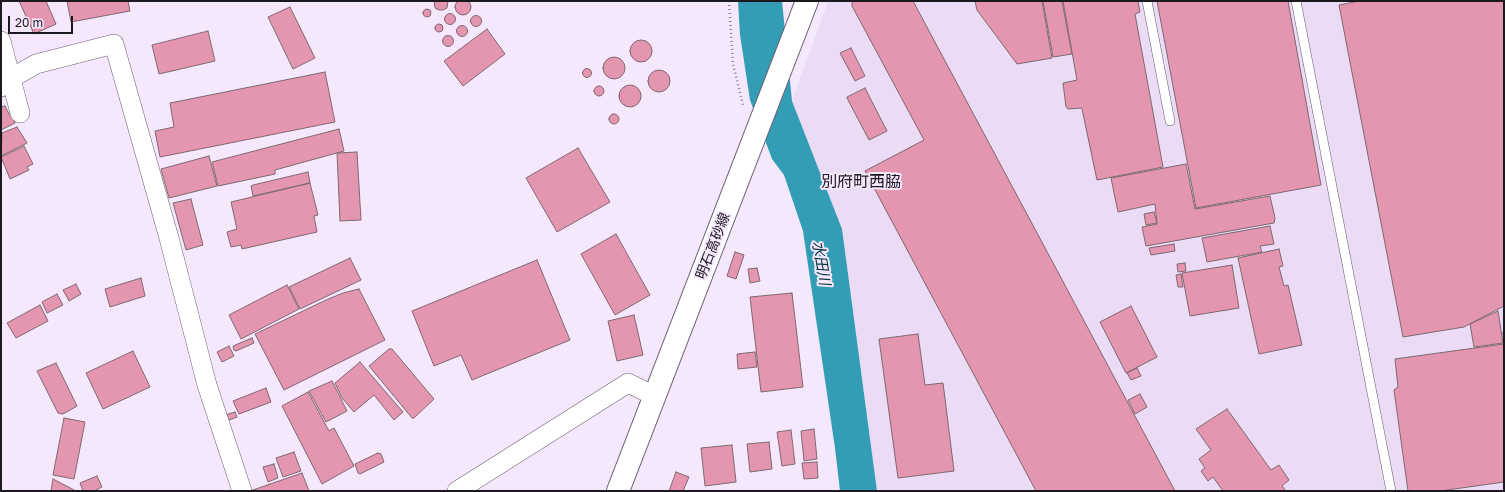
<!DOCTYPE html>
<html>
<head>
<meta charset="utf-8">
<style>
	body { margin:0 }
	#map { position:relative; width:1505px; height:492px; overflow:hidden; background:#f5e8fc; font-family:"Golos Text",sans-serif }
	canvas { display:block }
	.frame { position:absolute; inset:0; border:2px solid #1c181f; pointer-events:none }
	.scale { position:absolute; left:8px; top:16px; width:65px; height:18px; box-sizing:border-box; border:2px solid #1c181f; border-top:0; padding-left:5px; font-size:12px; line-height:14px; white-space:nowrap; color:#1c181f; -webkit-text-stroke:3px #f5e8fc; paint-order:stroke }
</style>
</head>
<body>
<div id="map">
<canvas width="1505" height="492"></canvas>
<div class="frame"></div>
<div class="scale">20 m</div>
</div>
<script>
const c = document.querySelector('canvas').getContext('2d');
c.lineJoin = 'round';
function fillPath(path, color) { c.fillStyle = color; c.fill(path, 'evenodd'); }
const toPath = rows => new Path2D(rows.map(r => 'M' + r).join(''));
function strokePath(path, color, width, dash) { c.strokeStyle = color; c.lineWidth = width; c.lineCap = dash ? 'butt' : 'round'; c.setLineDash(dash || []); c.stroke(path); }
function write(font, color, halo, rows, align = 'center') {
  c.font = font + ' "Golos Text","Noto Sans JP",sans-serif'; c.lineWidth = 4; c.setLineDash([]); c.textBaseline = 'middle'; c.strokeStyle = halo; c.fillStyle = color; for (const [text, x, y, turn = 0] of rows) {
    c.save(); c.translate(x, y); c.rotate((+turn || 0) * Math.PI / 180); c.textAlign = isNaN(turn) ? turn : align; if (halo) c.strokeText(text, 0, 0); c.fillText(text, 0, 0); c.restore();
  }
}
fillPath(toPath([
	[828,1,1504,1,1504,491,877,491,842,229,792,101]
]), '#ebdbf5');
fillPath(toPath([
	[738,1,782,1,792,101,842,229,877,491,840,491,835,448,803,231,784,175,772,159,750,100,740,35]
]), '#349db6');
const building = toPath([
	'455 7a8 8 0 1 1 16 0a8 8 0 1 1-16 0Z',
	[19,1,46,1,56,24,34,34,19,1],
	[67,1,128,1,130,11,71,22,67,1],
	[434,1,448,1,447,8,443,10,439,10,435,8,434,1],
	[852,1,913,1,1175,491,1036,491,865,171,924,140,852,6,852,1],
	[975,1,1042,1,1052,58,1017,64,977,10,975,1],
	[1043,1,1062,1,1072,54,1053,57,1043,1],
	[1063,1,1138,1,1140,12,1135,14,1163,167,1097,180,1082,109,1081,108,1068,109,1066,107,1063,83,1077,80,1063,1],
	[1157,1,1288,1,1321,185,1196,208,1157,1],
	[1359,1,1504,1,1504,306,1464,327,1403,337,1339,5,1359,1],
	[290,7,315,58,293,69,268,17,290,7],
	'423 13a4 4 0 1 1 8 0a4 4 0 1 1-8 0Z',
	'444.5 19a5.5 5.5 0 1 1 11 0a5.5 5.5 0 1 1-11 0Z',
	'470.5 21a5.5 5.5 0 1 1 11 0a5.5 5.5 0 1 1-11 0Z',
	'435 28a4 4 0 1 1 8 0a4 4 0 1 1-8 0Z',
	'456.5 31a5.5 5.5 0 1 1 11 0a5.5 5.5 0 1 1-11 0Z',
	[487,29,505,54,463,86,444,61,487,29],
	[208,31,215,61,159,74,152,45,208,31],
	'442.5 41a5.5 5.5 0 1 1 11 0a5.5 5.5 0 1 1-11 0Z',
	'630 51a11 11 0 1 1 22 0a11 11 0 1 1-22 0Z',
	[851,48,865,76,855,81,840,53,851,48],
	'603 68a11 11 0 1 1 22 0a11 11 0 1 1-22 0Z',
	'582.5 73a4.5 4.5 0 1 1 9 0a4.5 4.5 0 1 1-9 0Z',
	'648 81a11 11 0 1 1 22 0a11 11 0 1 1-22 0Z',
	[325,72,335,122,160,157,155,131,174,127,170,103,325,72],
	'619 96a11 11 0 1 1 22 0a11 11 0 1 1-22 0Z',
	'594 91a5 5 0 1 1 10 0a5 5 0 1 1-10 0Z',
	[865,88,887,131,869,140,847,98,847,97,865,88],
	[5,106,9,114,11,113,15,123,1,130,1,107,5,106],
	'609 119a5 5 0 1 1 10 0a5 5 0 1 1-10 0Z',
	[17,127,27,143,1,156,2,133,17,127],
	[339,129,344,151,275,170,275,174,218,186,212,162,339,129],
	[24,146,33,164,27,167,29,170,10,179,1,157,24,146],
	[578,148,610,202,557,232,526,178,578,148],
	[357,152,361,220,340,221,337,153,357,152],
	[209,156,217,186,169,198,161,169,209,156],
	[1186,164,1195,209,1270,196,1275,218,1274,223,1146,246,1142,227,1157,224,1155,204,1118,212,1111,178,1186,164],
	[308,172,310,183,253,196,251,186,253,185,308,172],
	[310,183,318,215,314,216,317,232,242,249,241,245,231,247,227,232,237,229,231,202,310,183],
	[191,199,203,245,186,250,173,203,191,199],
	[1154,212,1157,223,1146,225,1144,214,1154,212],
	[1270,226,1274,244,1260,246,1262,252,1207,262,1202,238,1270,226],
	[616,234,650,295,615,315,581,254,616,234],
	[1174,244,1175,251,1151,255,1149,248,1174,244],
	[1279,249,1283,266,1279,267,1284,286,1288,285,1302,345,1259,354,1238,258,1279,249],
	[735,252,744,255,736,279,727,276,735,252],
	[350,258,361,280,300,309,289,287,350,258],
	[537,260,570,340,472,380,461,355,434,366,412,311,537,260],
	[1185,263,1186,271,1178,272,1177,264,1185,263],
	[1232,265,1239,308,1190,316,1182,273,1232,265],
	[757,268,760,281,750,283,748,269,757,268],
	[1181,274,1183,287,1178,287,1176,275,1181,274],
	[141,278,145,296,110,307,105,289,141,278],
	[76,284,81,294,69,301,63,290,76,284],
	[287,285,299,309,241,339,229,315,287,285],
	[359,289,385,340,284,390,255,334,326,300,343,293,359,289],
	[792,293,803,387,761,392,750,297,792,293],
	[57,294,63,305,47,313,42,302,57,294],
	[40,305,48,321,16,338,7,323,40,305],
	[1131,306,1157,357,1126,373,1100,322,1131,306],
	[1498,311,1503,343,1474,347,1470,324,1498,311],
	[634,315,643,355,617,361,608,321,634,315],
	[1503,333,1504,333,1504,482,1440,491,1408,491,1394,390,1398,387,1395,359,1504,344,1503,333],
	[918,334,925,385,943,383,954,471,898,478,879,339,918,334],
	[252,338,254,343,236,351,234,350,233,346,252,338],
	[229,346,234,356,222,362,217,352,229,346],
	[389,349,392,349,434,399,414,418,412,418,369,366,389,349],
	[133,351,150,387,103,409,86,373,133,351],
	[755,352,757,367,738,369,737,354,755,352],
	[360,362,403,412,394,420,374,395,354,412,342,398,335,383,360,362],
	[56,363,77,406,63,414,58,413,37,371,56,363],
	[1137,368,1141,376,1131,380,1127,373,1137,368],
	[332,381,347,411,326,422,309,391,332,381],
	[266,388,271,402,239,414,233,401,266,388],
	[308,392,329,431,334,428,354,466,322,484,282,406,308,392],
	[1140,394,1147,407,1135,414,1128,400,1140,394],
	[1227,409,1271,470,1279,465,1289,480,1282,486,1286,491,1223,491,1213,477,1208,481,1201,471,1205,468,1199,459,1211,450,1196,429,1227,409],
	[235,412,237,417,224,422,222,416,235,412],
	[64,418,85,422,74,479,53,475,64,418],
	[814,429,817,459,804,461,801,431,814,429],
	[791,430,795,464,782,466,777,432,791,430],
	[769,442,772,469,750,472,747,444,769,442],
	[732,445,736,482,705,486,701,448,732,445],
	[294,452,301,471,283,477,276,458,294,452],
	[378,453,381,454,384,462,360,474,358,473,355,464,378,453],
	[817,462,818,478,804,479,802,463,817,462],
	[274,464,278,478,268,482,263,467,274,464],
	[676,472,689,477,683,491,669,491,676,472],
	[302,473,309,491,250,491,302,473],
	[97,476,102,487,94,491,83,491,80,483,97,476],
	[53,479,76,491,51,491,53,479]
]);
fillPath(building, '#e496b1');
strokePath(building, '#7e686f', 1);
const service = toPath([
	[1147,1,1170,121],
	[1296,1,1391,491]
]);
const minor = toPath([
	[1,41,20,113],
	[1,87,10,79,36,64,114,44,169,238,207,385,242,491],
	[457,491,628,383,655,396]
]);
const secondary = toPath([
	[618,491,807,1]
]);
strokePath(service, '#6b6071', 10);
strokePath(minor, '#6b6071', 20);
strokePath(secondary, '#6b6071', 24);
strokePath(toPath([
	[729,1,733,64,743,105]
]), '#8c8391', 2.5, [1, 3]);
strokePath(service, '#fff', 9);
strokePath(minor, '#fff', 19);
strokePath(secondary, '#fff', 22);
write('14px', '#1c181f', '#f5e8fc', [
	["明石高砂線",713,246,-69]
]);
write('italic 15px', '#04353f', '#f5e8fc', [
	["水田川",821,263,80]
]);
write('16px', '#1c181f', '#f5e8fc', [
	["別府町西脇",861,182]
]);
</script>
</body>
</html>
